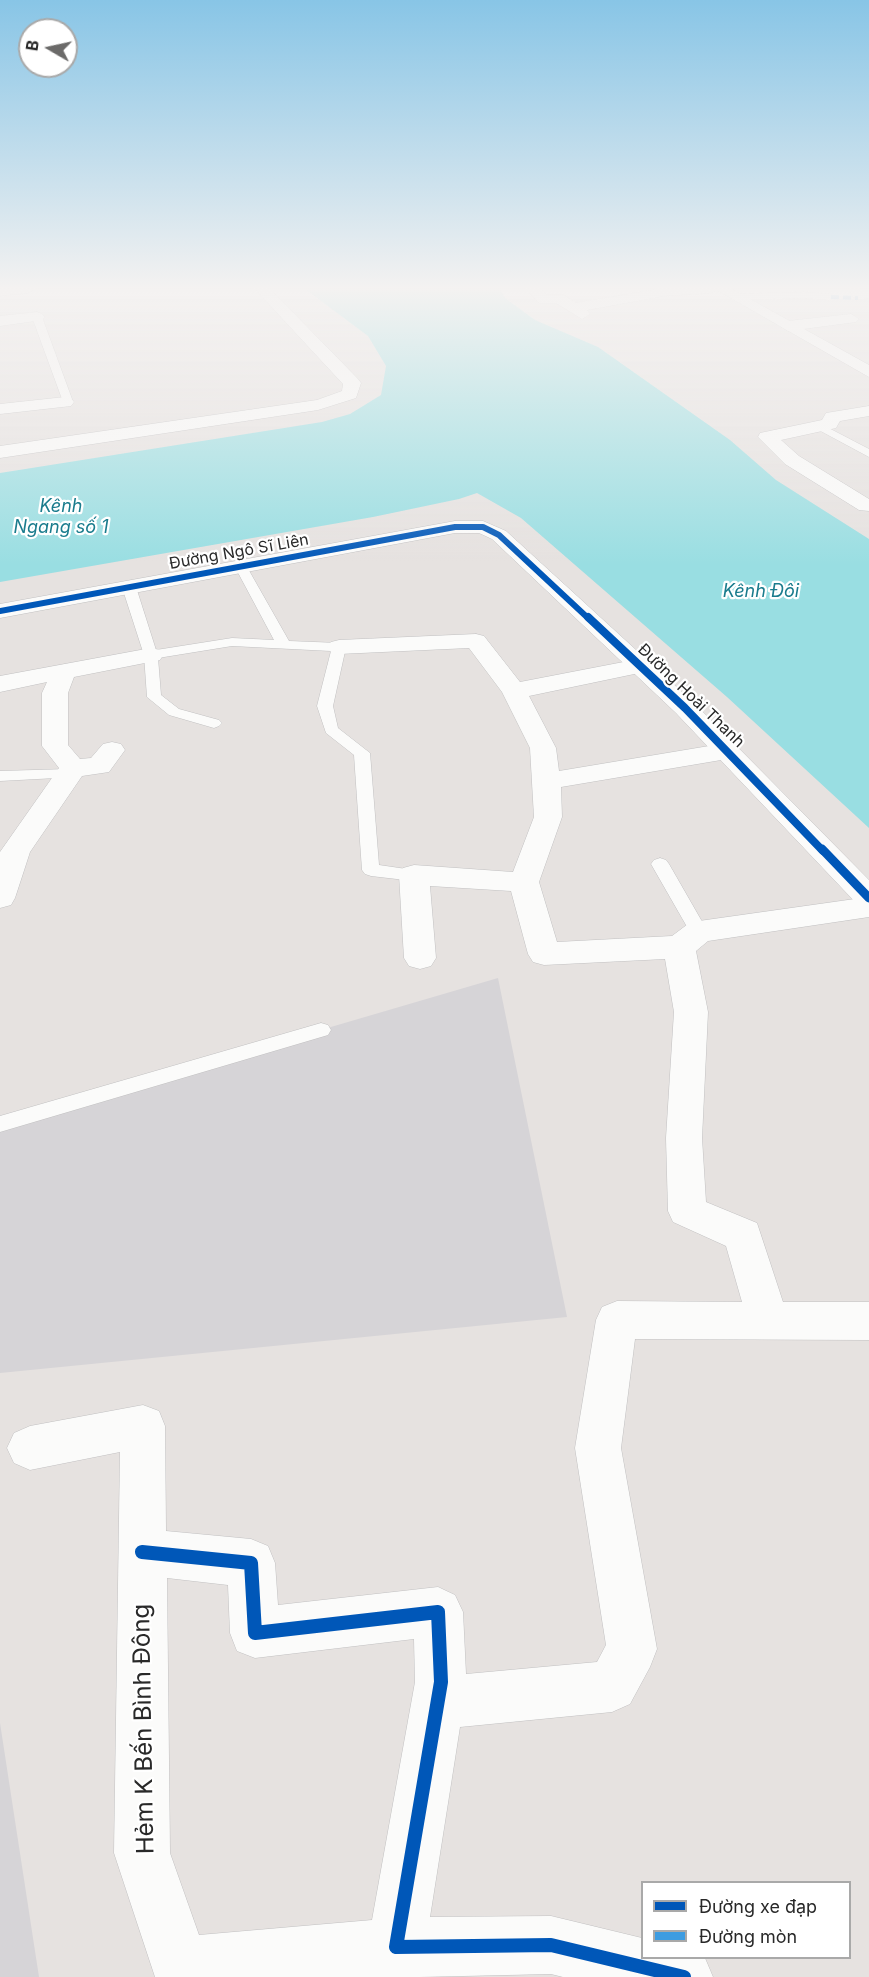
<!DOCTYPE html>
<html>
<head>
<meta charset="utf-8">
<style>
	body { margin:0 }
	#map { position:relative; width:869px; height:1977px; overflow:hidden; background:#e6e2e0; font-family:Inter,sans-serif }
	canvas { display:block }
	.legend { position:absolute; left:641px; top:1881px; width:210px; height:78px; box-sizing:border-box; background:#fff; border:2px solid #a9a9a9; margin:0; padding:8px 10px; list-style:none; font-size:18px; color:#292929 }
	.legend li { display:flex; align-items:center; gap:12px; height:30px }
	.legend b { width:30px; border:2px solid #a9a9a9 }
	.north { position:absolute; left:18px; top:18px; width:60px; height:60px; box-sizing:border-box; background:#fff; border:2px solid #a9a9a9; border-radius:50%; rotate:279deg; font-size:16px; font-weight:700; line-height:24px; text-align:center; color:#292929 }
	.north::after { content:''; display:block; margin:auto; width:21px; height:27px; background:#6b6a69; clip-path:polygon(50% 0,100% 100%,50% 72%,0 100%) }
</style>
</head>
<body>
<div id="map">
<canvas width="869" height="1977"></canvas>
<ul class="legend">
<li><b style="height:8px;background:#0057b8"></b>Đường xe đạp</li>
<li><b style="height:8px;background:#3d9ce1"></b>Đường mòn</li>
</ul>
<div class="north">B</div>
</div>
<script>
const c = document.querySelector('canvas').getContext('2d');
c.lineJoin = 'round';
function fillPath(path, color) { c.fillStyle = color; c.fill(path, 'evenodd'); }
const toPath = rows => new Path2D(rows.map(r => 'M' + r).join(''));
function strokePath(path, color, width, dash) { c.strokeStyle = color; c.lineWidth = width; c.lineCap = dash ? 'butt' : 'round'; c.setLineDash(dash || []); c.stroke(path); }
function write(font, color, halo, rows, align = 'center') {
  c.font = font + ' Inter,sans-serif'; c.lineWidth = 4.5; c.setLineDash([]); c.textBaseline = 'middle'; c.strokeStyle = halo; c.fillStyle = color; for (const [text, x, y, turn = 0] of rows) {
    c.save(); c.translate(x, y); c.rotate((+turn || 0) * Math.PI / 180); c.textAlign = isNaN(turn) ? turn : align; if (halo) c.strokeText(text, 0, 0); c.fillText(text, 0, 0); c.restore();
  }
}
fillPath(toPath([
	[498,978,567,1317,0,1373,0,1124],
	[0,1723,39,1977,0,1977]
]), '#d6d4d7');
fillPath(toPath([
	[305,289,500,289,505,298,535,320,598,347,730,440,776,480,869,539,869,828,727,697,521,518,477,493,459,499,373,517,0,582,0,473,322,422,350,414,381,395,386,366,368,336]
]), '#99dee2');
const lane = toPath([
	[804,292,831,294,835,297,831,300,804,298,738,300,734,297,738,294,804,292],
	[855,292,869,292,869,298,855,300,855,292],
	[34,315,42,317,72,399,69,404,60,402,62,399,32,317,34,315],
	[819,423,869,449,869,457,815,428,815,424,819,423],
	[241,563,247,567,289,641,339,643,346,647,333,706,338,728,370,753,379,865,420,871,423,875,420,879,414,881,371,876,365,874,362,870,354,755,326,733,317,706,331,651,232,646,158,658,161,695,179,709,219,720,222,723,219,726,214,728,169,715,147,697,144,655,122,587,124,584,129,583,136,587,156,650,232,638,274,640,235,567,241,563],
	[69,769,75,771,77,774,75,777,0,781,0,771,69,769],
	[660,858,666,860,669,864,708,932,706,936,699,938,692,936,690,932,651,864,654,860,660,858],
	[321,1023,328,1025,331,1030,328,1035,0,1132,0,1116,321,1023]
]);
const street = toPath([
	[0,289,35,289,28,293,0,296,0,289],
	[526,289,541,289,547,295,564,295,576,303,658,289,718,289,711,293,664,296,587,310,590,314,582,319,556,303,539,303,526,289],
	[848,289,862,289,865,294,863,297,853,297,848,289],
	[37,312,42,314,45,317,42,320,0,326,0,316,37,312],
	[851,314,859,319,856,322,788,331,780,326,788,321,851,314],
	[65,397,71,398,74,402,71,406,0,414,0,404,65,397],
	[869,406,869,416,840,421,836,428,781,440,799,456,869,499,869,511,859,510,785,464,758,437,760,433,822,420,826,413,869,406],
	[476,634,484,636,520,682,639,659,648,661,651,666,648,671,639,673,529,696,556,748,559,771,727,743,736,745,740,751,736,757,727,759,561,787,562,817,539,882,557,942,672,936,688,924,699,921,869,897,869,917,708,941,696,951,708,1012,702,1138,706,1202,757,1223,783,1302,869,1302,869,1340,635,1339,621,1448,657,1649,650,1667,630,1704,612,1712,460,1727,430,1917,551,1916,642,1938,642,1958,705,1958,713,1977,563,1977,551,1974,419,1977,155,1977,114,1853,120,1452,30,1470,14,1463,7,1448,14,1433,30,1426,143,1405,159,1411,165,1426,166,1531,251,1539,268,1546,275,1563,278,1605,438,1587,455,1595,463,1612,466,1674,597,1662,606,1645,575,1448,596,1320,602,1307,617,1301,742,1302,726,1246,673,1222,668,1211,666,1138,674,1012,665,959,544,965,533,962,528,954,511,891,430,886,436,958,431,966,420,969,409,966,404,958,399,875,403,868,414,865,513,872,534,817,530,748,502,692,469,648,339,654,331,652,327,647,331,642,339,640,476,634],
	[167,1578,228,1585,230,1633,237,1651,255,1658,414,1639,415,1682,372,1920,199,1935,170,1853,167,1578],
	[151,648,160,650,163,655,160,660,74,677,68,693,68,745,80,759,91,758,103,744,112,742,121,744,125,750,109,772,82,776,30,852,15,898,11,905,0,908,0,852,59,768,42,746,42,693,47,682,0,692,0,676,151,648]
]);
const secondary = toPath([
	[255,289,270,289,358,379,361,383,356,398,318,410,0,458,0,446,317,400,342,391,343,384,255,289],
	[715,289,732,289,869,365,869,377,715,289],
	[455,521,483,521,506,531,694,703,869,880,869,908,858,905,676,713,492,539,479,533,455,533,0,618,0,604,455,521]
]);
strokePath(lane, '#c1c0c1', 1);
strokePath(street, '#c1c0c1', 1);
strokePath(secondary, '#c1c0c1', 1);
fillPath(lane, '#fbfbfa');
fillPath(street, '#fbfbfa');
fillPath(secondary, '#fbfbfa');
strokePath(toPath([
	[831,297,858,298]
]), '#3d9ce1', 4, [8, 4]);
strokePath(toPath([
	[0,611,455,527,483,527,499,535,589,619]
]), '#0057b8', 6);
strokePath(toPath([
	[588,617,685,708,823,851]
]), '#0057b8', 8);
strokePath(toPath([
	[822,849,869,898]
]), '#0057b8', 9);
strokePath(toPath([
	[142,1552,251,1563,255,1633,438,1612,441,1682,396,1947,551,1945,684,1977]
]), '#0057b8', 14);
const sky = c.createLinearGradient(0, 0, 0, 565);
sky.addColorStop(0, '#88c5e6');
sky.addColorStop(0.51, '#f4f2f1');
sky.addColorStop(1, '#f4f2f100');
c.fillStyle = sky;
c.fillRect(0, 0, 869, 565);
write('16px', '#292929', '#fff', [
	["Đường Ngô Sĩ Liên",239,552,-10],
	["Đường Hoài Thanh",691,696,44]
]);
write('italic 18px', '#1a7c8d', '#fff', [
	["Kênh",61,507],
	["Ngang số 1",61,528],
	["Kênh Đôi",761,592]
]);
write('24px', '#292929', '#fff', [
	["Hẻm K Bến Bình Đông",144,1729,-91]
]);
</script>
</body>
</html>
